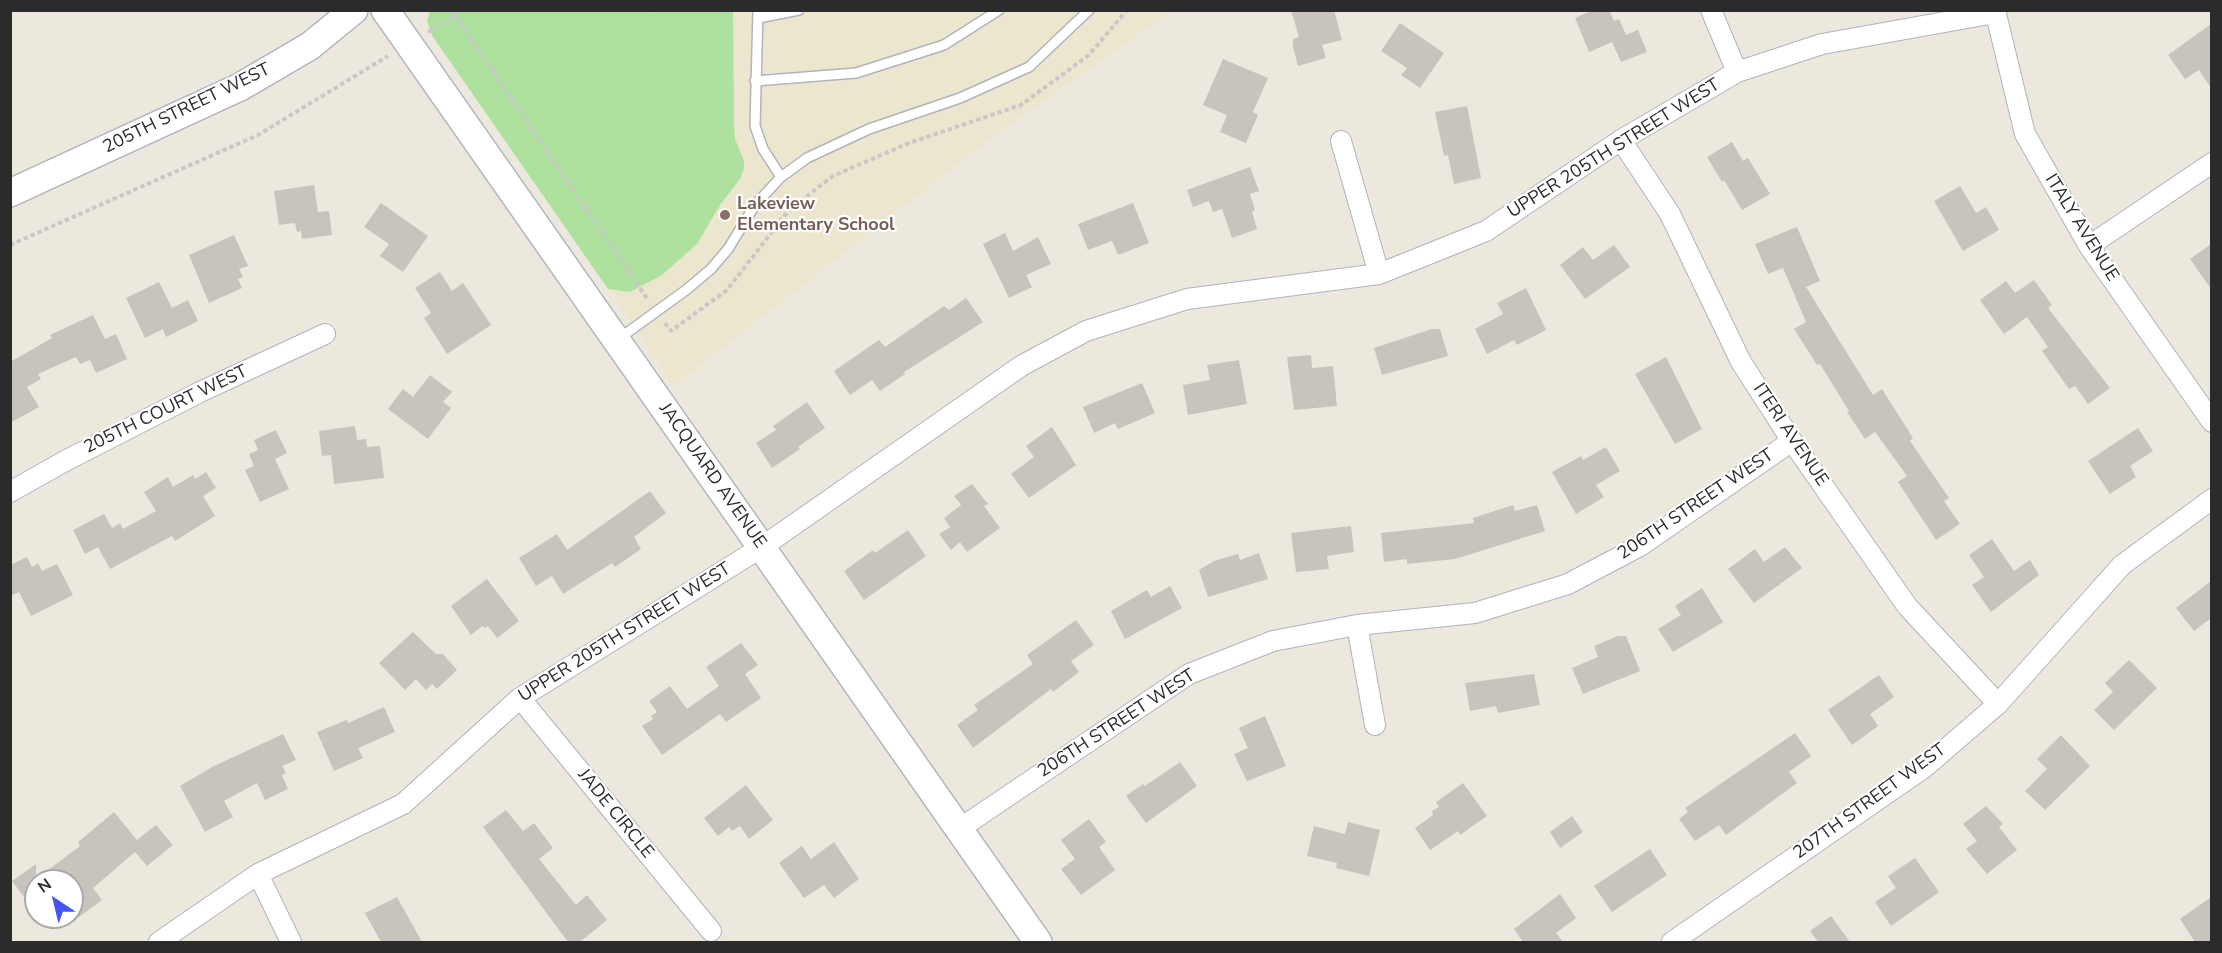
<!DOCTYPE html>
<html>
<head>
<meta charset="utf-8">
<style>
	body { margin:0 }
	#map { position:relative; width:2222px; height:953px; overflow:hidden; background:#ece8de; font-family:"Nunito Sans",sans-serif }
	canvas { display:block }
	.frame { position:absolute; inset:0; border:12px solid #2b2b2b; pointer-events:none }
	.north { position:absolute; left:24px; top:869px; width:60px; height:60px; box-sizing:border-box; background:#fff; border:2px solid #aaa; border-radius:50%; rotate:325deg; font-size:16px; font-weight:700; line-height:24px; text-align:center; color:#2b2b2b }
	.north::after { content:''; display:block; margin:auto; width:21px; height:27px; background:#4554f3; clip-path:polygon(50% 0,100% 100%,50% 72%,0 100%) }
</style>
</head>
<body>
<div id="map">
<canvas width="2222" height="953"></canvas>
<div class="frame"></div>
<div class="north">N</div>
</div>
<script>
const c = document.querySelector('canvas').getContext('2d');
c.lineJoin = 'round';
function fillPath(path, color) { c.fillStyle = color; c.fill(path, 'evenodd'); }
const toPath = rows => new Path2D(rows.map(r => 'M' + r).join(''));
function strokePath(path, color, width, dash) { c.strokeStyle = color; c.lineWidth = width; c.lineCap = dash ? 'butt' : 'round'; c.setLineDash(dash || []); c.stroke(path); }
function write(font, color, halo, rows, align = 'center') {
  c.font = font + ' "Nunito Sans",sans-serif'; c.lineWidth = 4.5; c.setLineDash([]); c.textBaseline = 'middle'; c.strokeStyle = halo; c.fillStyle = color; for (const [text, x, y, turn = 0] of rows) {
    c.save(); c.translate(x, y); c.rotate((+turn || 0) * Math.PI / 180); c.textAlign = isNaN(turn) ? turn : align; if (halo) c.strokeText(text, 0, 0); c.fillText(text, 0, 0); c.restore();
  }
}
fillPath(toPath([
	[429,10,1172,11,986,142,674,386,427,21]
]), '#ede6ce');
fillPath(toPath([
	[430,11,650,11,649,13,652,10,733,11,734,126,735,139,744,161,744,168,740,179,720,205,697,244,662,275,630,292,608,289,433,37,427,21]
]), '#ade19d');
fillPath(toPath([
	[1291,10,1334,10,1342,40,1322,45,1326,58,1298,66,1293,47,1293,39,1299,37],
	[1593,10,1609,10,1614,21,1619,19,1626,35,1638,30,1647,52,1621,62,1612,42,1589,52,1575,18],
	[1400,23,1444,53,1420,88,1401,75,1407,68,1381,51],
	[2211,24,2211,88,2199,70,2185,79,2168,55],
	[1223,59,1268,78,1253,112,1258,115,1246,143,1220,132,1227,115,1203,105],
	[1467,106,1481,178,1454,184,1448,155,1444,156,1435,112],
	[1732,142,1743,161,1748,158,1770,194,1742,210,1724,180,1722,182,1707,157],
	[1250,167,1259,191,1250,194,1255,210,1252,212,1257,229,1232,238,1222,209,1213,212,1209,201,1193,207,1187,190],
	[314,185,318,212,329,211,332,235,302,239,301,231,297,232,295,223,279,225,274,191],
	[1960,186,1976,213,1986,207,1999,230,1963,251,1934,201],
	[381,203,428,236,403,272,380,256,389,244,364,227],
	[1133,203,1149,243,1118,255,1112,241,1088,250,1078,224],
	[1797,227,1820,281,1806,287,1873,395,1882,389,1913,438,1910,441,1949,498,1944,501,1960,524,1936,540,1898,482,1907,476,1875,432,1865,439,1847,412,1849,411,1820,364,1817,365,1794,329,1806,322,1783,268,1768,274,1755,244],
	[1005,233,1013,251,1038,237,1051,264,1026,275,1032,287,1009,298,983,244],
	[234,235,248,266,239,269,243,277,238,279,242,288,209,303,189,255],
	[2211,244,2211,289,2190,259],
	[1614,245,1630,267,1585,299,1560,265,1583,247,1593,260],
	[440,272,452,291,463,283,491,325,447,354,424,318,431,313,415,288],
	[2034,280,2052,305,2048,308,2110,388,2088,404,2075,386,2069,389,2042,351,2048,347,2027,317,2004,334,1980,300,2006,281,2015,293],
	[159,282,172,308,188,300,198,321,166,337,163,329,145,338,126,298],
	[1526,288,1546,330,1517,345,1514,340,1487,354,1475,329,1503,314,1497,303],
	[966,298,983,322,904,372,905,374,880,391,872,380,850,395,834,371,879,340,885,347,944,306,949,310],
	[93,315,105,339,116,334,127,359,96,373,90,360,80,364,76,357,38,374,41,379,27,387,39,407,10,423,10,358,12,361,52,338,50,335],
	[1432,329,1440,329,1448,356,1382,375,1374,348],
	[1311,355,1312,368,1333,366,1337,406,1294,410,1287,357],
	[1666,357,1702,429,1675,444,1635,374],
	[1239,360,1247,404,1188,415,1183,385,1210,380,1207,365],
	[430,375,452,392,443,402,451,408,428,439,388,409,403,389,413,397],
	[1142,383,1155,413,1118,429,1115,423,1094,433,1083,407],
	[807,402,825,428,798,447,800,449,772,468,756,443,776,430,773,426],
	[355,426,357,440,366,439,367,447,380,446,384,478,334,484,331,455,322,456,319,431],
	[1052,427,1076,465,1029,498,1011,474,1034,457,1026,446],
	[2138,428,2153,451,2130,466,2136,477,2110,494,2088,461],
	[276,430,287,453,275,459,289,489,260,502,245,470,254,466,249,454,258,450,254,440],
	[1606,447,1620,471,1596,485,1604,497,1576,514,1552,472,1581,456,1583,460],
	[206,472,216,488,203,496,215,516,175,541,172,536,110,569,98,547,85,554,73,530,104,514,112,528,120,523,123,529,156,511,144,492,168,477,173,487,193,475,195,479],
	[972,484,988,504,984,506,1000,528,967,552,960,542,951,550,939,534,950,527,944,518,961,505,954,496],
	[650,491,666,513,634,537,641,549,615,567,612,563,563,594,552,576,536,586,519,558,557,534,567,550],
	[1513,505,1515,511,1537,505,1545,531,1455,559,1407,564,1407,559,1384,562,1381,533,1474,523,1473,518],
	[1351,526,1354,552,1327,556,1329,569,1296,572,1291,533],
	[908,530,926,556,864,600,844,571,873,550,875,553],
	[1992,539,2014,571,2030,560,2039,575,1991,612,1972,585,1984,577,1969,555],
	[1785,547,1802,568,1754,603,1728,569,1755,549,1764,562],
	[1259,553,1268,579,1208,597,1199,570,1214,561,1238,554,1240,560],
	[27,557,32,567,38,563,42,571,57,564,73,595,31,616,19,592,10,596,10,565],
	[487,579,519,621,497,638,488,626,485,628,482,626,471,635,451,606],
	[2211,581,2211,618,2194,631,2176,608],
	[1170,586,1182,608,1125,639,1111,611,1147,590,1151,597],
	[1702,588,1723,622,1673,652,1658,629,1681,615,1675,606],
	[1076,620,1094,645,1071,661,1079,672,1053,692,1051,689,973,748,957,725,978,710,974,705,1033,664,1027,655],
	[413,632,436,654,443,654,457,670,437,689,432,684,426,690,416,679,405,690,379,663],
	[1618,636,1626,636,1640,671,1583,694,1572,668,1598,657,1594,646],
	[741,643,758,665,745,674,761,698,726,722,720,714,662,755,642,726,653,719,651,716,657,712,649,701,670,686,687,709,719,686,706,667],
	[2129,660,2157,688,2114,730,2094,710,2113,692,2105,683],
	[1534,674,1540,705,1498,713,1496,706,1470,711,1465,683],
	[1879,675,1894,697,1870,714,1878,726,1852,745,1828,710],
	[384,707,395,732,358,748,363,758,334,771,317,732,347,720,348,723],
	[1265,716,1286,766,1247,781,1234,754,1248,748,1239,728],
	[1795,733,1811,756,1789,772,1797,783,1726,835,1719,825,1695,841,1679,819,1688,812,1685,808],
	[283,734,296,760,282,766,286,773,282,775,288,789,265,800,257,783,224,801,233,817,205,832,180,786,212,767],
	[2061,735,2090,766,2045,810,2025,791,2047,769,2037,759],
	[1180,762,1197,786,1146,823,1126,796,1143,784,1145,786],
	[1463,783,1487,816,1460,835,1458,831,1430,850,1415,828,1433,815,1432,811,1439,807,1436,802],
	[746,785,773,820,749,839,740,826,732,831,729,827,718,836,704,818],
	[1986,806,2003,824,1999,827,2017,850,1987,874,1966,849,1977,841,1963,824],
	[506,810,523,831,534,823,553,848,539,859,576,905,587,895,607,920,580,942,568,942,483,827],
	[114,812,137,840,156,825,173,845,147,866,135,852,93,888,102,900,72,922,72,881,36,881,36,913,12,881,36,864,36,879,80,846,78,842],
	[1572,816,1583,832,1560,848,1550,832],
	[1089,819,1106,842,1099,847,1115,870,1081,895,1061,869,1075,859,1061,840],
	[1348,822,1380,830,1369,876,1336,868,1337,863,1307,856,1314,826,1345,834],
	[834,842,859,879,834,898,824,885,804,898,779,863,802,846,811,859],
	[1650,849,1667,875,1612,912,1594,886],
	[1915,858,1939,892,1891,926,1875,902,1896,888,1888,876],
	[1560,894,1576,918,1556,933,1563,942,1523,942,1514,929],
	[397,897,422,942,381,942,365,913],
	[2211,897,2211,942,2195,942,2180,919],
	[1831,916,1850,942,1818,942,1810,931]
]), '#c8c4bd');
const lane = toPath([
	[758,10,755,126,763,149,781,177],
	[758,18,799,10],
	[755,81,856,73,944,45,999,10],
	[617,340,686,290,711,269,728,249,755,205,781,177,807,158,869,129,960,98,1029,67,1089,10]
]);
const street = toPath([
	[1711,10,1737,72],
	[1995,10,2025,134,2089,246,2212,422],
	[1621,140,1670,214,1741,362,1792,441,1907,606,1998,704],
	[1341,141,1379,274],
	[2089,246,2212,163],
	[10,492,65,461,200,392,325,334],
	[1357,625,1375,725],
	[520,698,711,931],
	[959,829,1189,674,1273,641,1357,625,1475,613,1568,584,1640,546,1792,441],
	[258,874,291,942],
	[159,942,258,874,403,804,520,698,762,547,1021,366,1086,331,1187,299,1379,274,1486,231,1621,140,1737,72,1822,44,1995,13],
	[1672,942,1925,767,1998,704,2122,565,2212,499]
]);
const secondary = toPath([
	[385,10,1038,942],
	[10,193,240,87,310,46,354,10]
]);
strokePath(lane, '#b1b3be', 12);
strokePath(street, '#b1b3be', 22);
strokePath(secondary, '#b1b3be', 30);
strokePath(toPath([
	[455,15,648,300],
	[428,32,455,15,459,10],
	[10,245,258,135,388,56],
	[665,323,671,331,727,290,789,210,833,176,909,143,1021,105,1089,55,1127,10]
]), '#c8c8c8', 4, [4.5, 3]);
strokePath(lane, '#fff', 9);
strokePath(street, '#fff', 20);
strokePath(secondary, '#fff', 27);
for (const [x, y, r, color] of [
	[725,215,6,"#8d6e63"]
]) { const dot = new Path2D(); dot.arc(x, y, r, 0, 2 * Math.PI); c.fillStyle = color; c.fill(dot); strokePath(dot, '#fff', 2); }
write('18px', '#2b2b2b', '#fff', [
	["205TH STREET WEST",187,109,-26],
	["UPPER 205TH STREET WEST",1614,149,-32],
	["ITALY AVENUE",2081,228,58],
	["205TH COURT WEST",166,410,-26],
	["ITERI AVENUE",1790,435,56],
	["JACQUARD AVENUE",712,476,55],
	["206TH STREET WEST",1696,505,-34],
	["UPPER 205TH STREET WEST",625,633,-32],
	["206TH STREET WEST",1117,724,-33],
	["207TH STREET WEST",1870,802,-36],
	["JADE CIRCLE",615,814,51]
]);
write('bold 18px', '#785e54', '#fff', [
	["Lakeview",737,205],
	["Elementary School",737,226]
], 'left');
</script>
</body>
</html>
